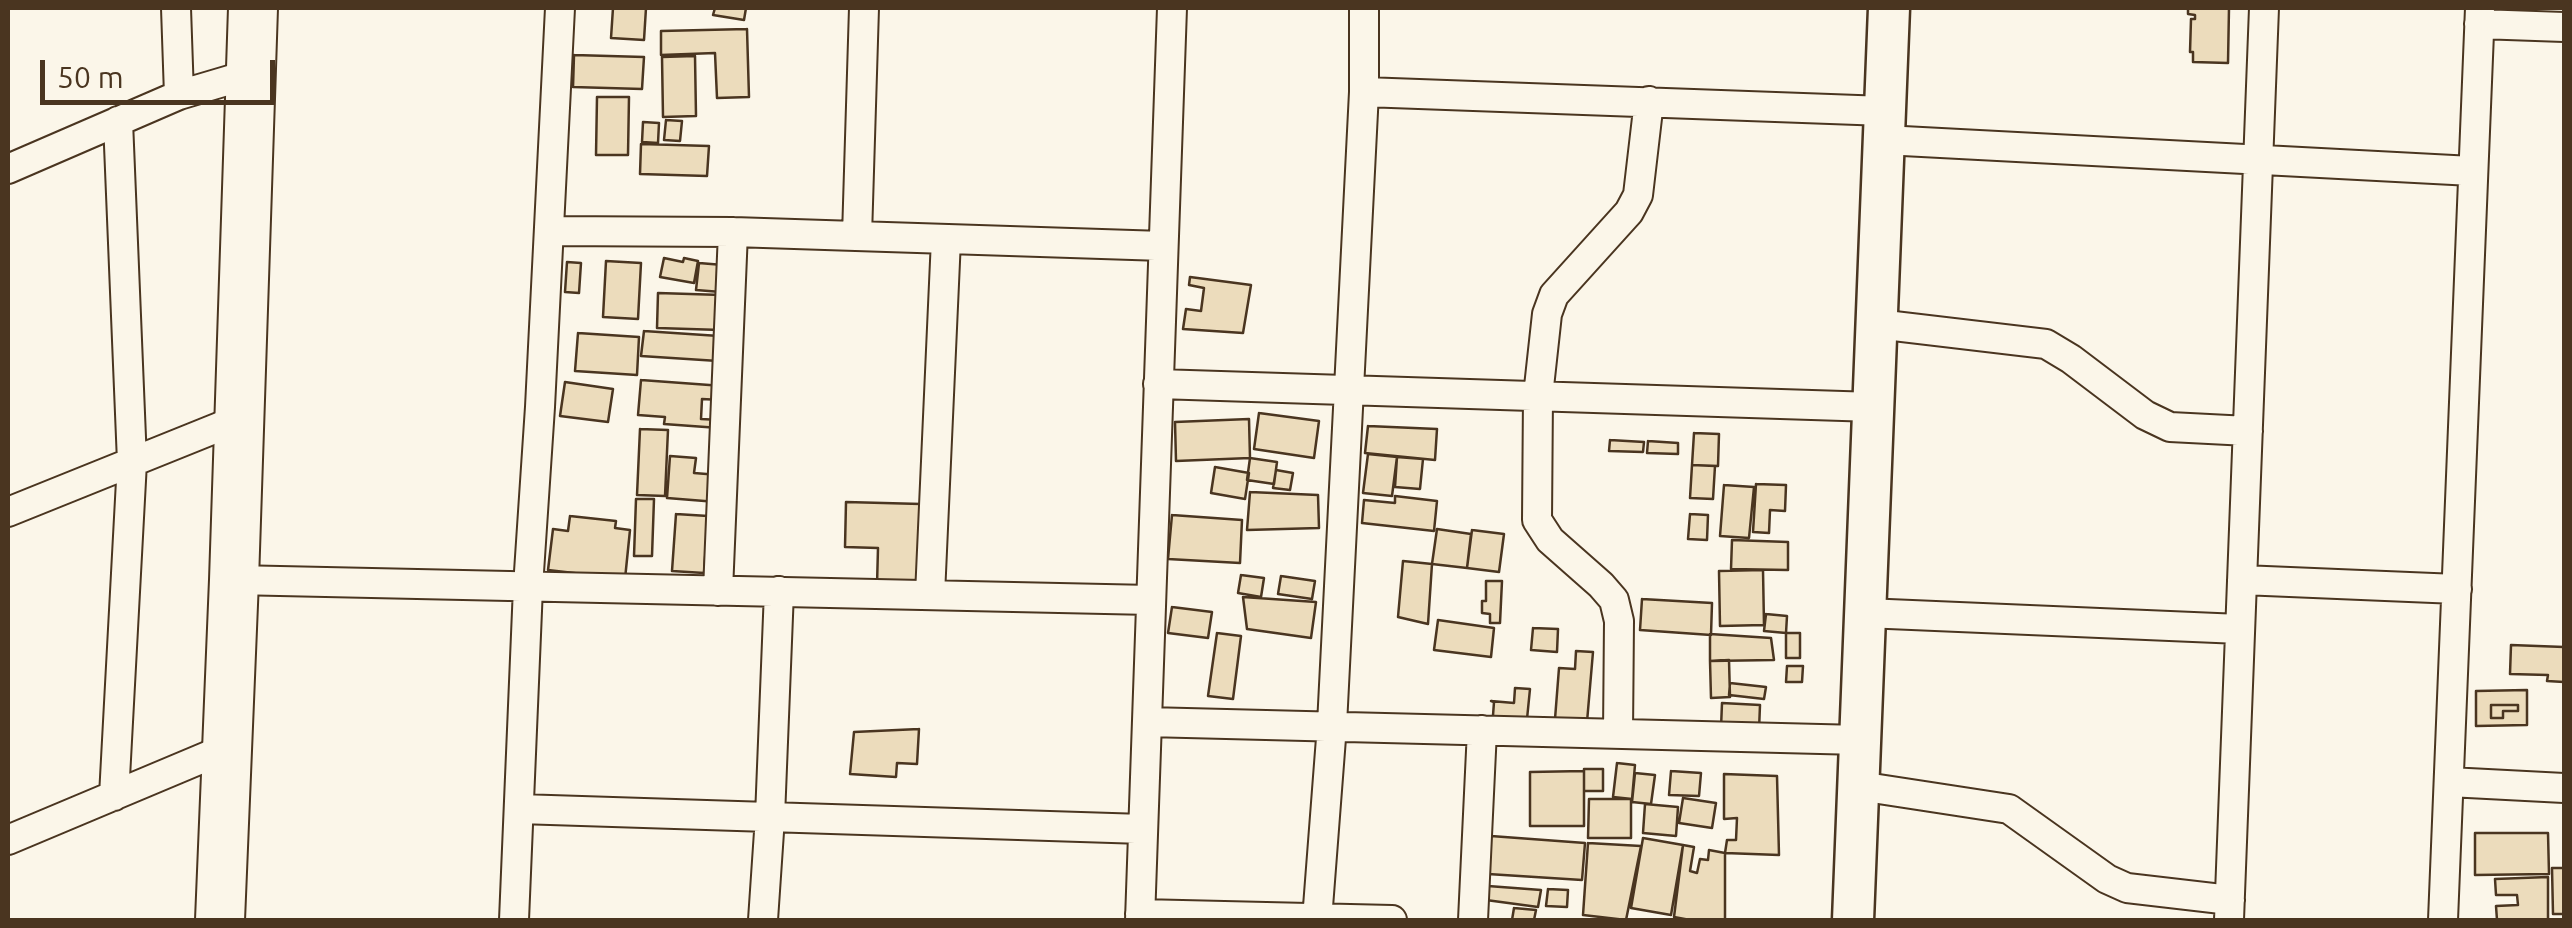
<!DOCTYPE html>
<html>
<head>
<meta charset="utf-8">
<style>
	body { margin:0 }
	#map { position:relative; width:2572px; height:928px; overflow:hidden; background:#fbf6e9; font-family:Ubuntu,sans-serif }
	canvas { display:block }
	.frame { position:absolute; inset:0; border:10px solid #4a3520; pointer-events:none }
	.scale { position:absolute; left:40px; top:60px; width:235px; height:45px; box-sizing:border-box; border:5px solid #4a3520; border-top:0; padding-left:12px; font-size:30px; line-height:35px; white-space:nowrap; color:#4a3520; -webkit-text-stroke:8px #fbf6e9; paint-order:stroke }
</style>
</head>
<body>
<div id="map">
<canvas width="2572" height="928"></canvas>
<div class="frame"></div>
<div class="scale">50 m</div>
</div>
<script>
const c = document.querySelector('canvas').getContext('2d');
c.lineJoin = 'round';
function fillPath(path, color) { c.fillStyle = color; c.fill(path, 'evenodd'); }
const toPath = rows => new Path2D(rows.map(r => 'M' + r).join(''));
function strokePath(path, color, width, dash) { c.strokeStyle = color; c.lineWidth = width; c.lineCap = dash ? 'butt' : 'round'; c.setLineDash(dash || []); c.stroke(path); }
const building = toPath([
	[613,8,646,8,644,40,611,38,613,8],
	[715,8,746,8,744,20,713,15,715,8],
	[2188,8,2229,8,2228,63,2193,62,2193,52,2190,52,2191,19,2195,19,2195,15,2188,14,2188,8],
	[747,29,749,97,717,98,715,53,661,55,661,31,747,29],
	[574,55,644,57,642,89,573,87,574,55],
	[695,56,696,116,663,117,662,57,695,56],
	[597,97,629,97,628,155,596,155,597,97],
	[666,120,682,121,680,141,664,140,666,120],
	[643,122,659,123,658,143,642,142,643,122],
	[641,144,709,146,707,176,640,174,641,144],
	[664,258,683,262,684,258,698,261,694,283,660,277,664,258],
	[606,261,641,263,638,319,603,317,606,261],
	[567,262,581,263,579,293,565,292,567,262],
	[699,263,723,265,721,292,696,290,699,263],
	[1190,277,1251,285,1243,333,1183,329,1186,309,1201,311,1204,288,1189,285,1190,277],
	[658,293,722,295,721,330,657,328,658,293],
	[644,331,719,336,718,361,641,356,644,331],
	[578,333,639,337,637,375,575,371,578,333],
	[641,380,723,386,721,400,702,399,701,419,720,420,719,428,664,424,665,417,638,415,641,380],
	[565,382,613,389,608,422,560,416,565,382],
	[1259,413,1319,421,1314,458,1254,449,1259,413],
	[1249,419,1250,458,1176,461,1175,422,1249,419],
	[1368,426,1437,429,1435,460,1365,453,1368,426],
	[640,429,668,430,665,496,637,495,640,429],
	[1694,433,1719,434,1718,466,1692,465,1694,433],
	[1610,440,1644,442,1643,452,1609,451,1610,440],
	[1648,441,1678,443,1678,454,1647,453,1648,441],
	[1368,454,1397,457,1392,496,1363,493,1368,454],
	[670,456,696,458,694,473,719,475,717,502,667,498,670,456],
	[1397,457,1423,459,1420,489,1395,487,1397,457],
	[1250,458,1277,462,1274,484,1247,480,1250,458],
	[1692,465,1715,466,1713,499,1690,498,1692,465],
	[1215,467,1249,473,1245,499,1211,493,1215,467],
	[1276,470,1293,473,1290,490,1273,488,1276,470],
	[1756,484,1786,485,1785,511,1770,510,1769,533,1753,532,1756,484],
	[1724,485,1754,487,1749,538,1720,536,1724,485],
	[1250,492,1318,495,1319,528,1247,530,1250,492],
	[1395,496,1437,501,1434,531,1362,523,1364,500,1395,503,1395,496],
	[636,499,654,499,652,556,634,556,636,499],
	[846,502,921,504,918,586,877,585,878,548,845,547,846,502],
	[676,514,708,516,704,573,672,571,676,514],
	[1690,514,1708,515,1707,540,1688,539,1690,514],
	[1172,515,1242,520,1240,563,1168,559,1172,515],
	[570,516,616,521,615,528,630,530,625,579,548,570,553,529,568,531,570,516],
	[1437,529,1471,534,1467,568,1432,564,1437,529],
	[1472,530,1504,534,1499,572,1467,568,1472,530],
	[1732,540,1788,542,1788,570,1731,569,1732,540],
	[1403,561,1432,564,1428,624,1398,617,1403,561],
	[1763,570,1764,625,1720,626,1719,571,1763,570],
	[1241,575,1264,578,1261,597,1238,593,1241,575],
	[1281,576,1315,581,1312,599,1278,594,1281,576],
	[1486,581,1502,581,1500,623,1490,623,1490,614,1482,613,1482,601,1486,601,1486,581],
	[1243,597,1316,602,1311,638,1247,629,1243,597],
	[1642,599,1712,603,1711,635,1640,630,1642,599],
	[1172,607,1212,612,1208,638,1168,633,1172,607],
	[1766,614,1787,616,1786,633,1764,631,1766,614],
	[1438,620,1494,628,1491,657,1434,650,1438,620],
	[1533,628,1558,629,1557,652,1531,650,1533,628],
	[1217,633,1241,636,1233,699,1208,696,1217,633],
	[1786,633,1800,633,1800,658,1786,658,1786,633],
	[1710,634,1771,638,1774,660,1710,661,1710,634],
	[2511,645,2564,647,2564,682,2547,681,2548,675,2510,674,2511,645],
	[1576,651,1593,652,1587,722,1555,719,1559,668,1575,669,1576,651],
	[1729,660,1730,697,1711,698,1710,661,1729,660],
	[1787,666,1803,666,1802,682,1786,682,1787,666],
	[1730,683,1766,687,1764,699,1729,695,1730,683],
	[1515,688,1530,689,1526,729,1492,729,1494,702,1491,701,1514,703,1515,688],
	[2527,690,2527,725,2476,726,2476,691,2527,690],
	[2491,705,2518,705,2518,711,2503,711,2503,718,2491,718,2491,705],
	[1722,703,1760,705,1759,730,1721,728,1722,703],
	[2491,705,2518,705,2518,711,2503,711,2503,718,2491,718,2491,705],
	[919,729,917,764,897,763,896,777,850,774,854,732,919,729],
	[1617,763,1635,765,1632,799,1613,797,1617,763],
	[1584,769,1603,769,1603,791,1584,791,1584,769],
	[1584,771,1584,826,1530,826,1530,772,1584,771],
	[1671,771,1701,773,1699,796,1669,795,1671,771],
	[1635,773,1655,775,1651,804,1632,802,1635,773],
	[1724,774,1777,776,1779,855,1725,853,1727,840,1736,840,1737,818,1724,819,1724,774],
	[1683,798,1716,803,1712,828,1679,823,1683,798],
	[1589,799,1631,799,1631,838,1588,838,1589,799],
	[1645,804,1678,807,1676,836,1643,833,1645,804],
	[2475,833,2548,833,2549,874,2475,875,2475,833],
	[1491,836,1585,843,1582,880,1488,874,1491,836],
	[1643,838,1683,845,1671,915,1631,908,1643,838],
	[1588,843,1641,846,1626,920,1583,915,1588,843],
	[1683,845,1694,847,1690,871,1697,873,1700,859,1708,860,1709,850,1725,853,1725,920,1690,920,1674,917,1683,845],
	[2552,868,2564,868,2564,914,2553,914,2552,868],
	[2548,877,2548,919,2497,920,2496,906,2518,905,2517,895,2496,895,2495,879,2548,877],
	[1488,886,1541,890,1538,907,1486,900,1488,886],
	[1548,889,1568,890,1567,907,1546,906,1548,889],
	[1514,908,1536,910,1534,920,1512,920,1514,908]
]);
fillPath(building, '#ecdcbc');
strokePath(building, '#4a3520', 2.5);
const minor = toPath([
	[176,8,179,95],
	[2479,24,2564,27],
	[1364,92,1885,111],
	[1884,140,2472,171],
	[8,169,179,95,250,74],
	[549,231,733,232,1163,246],
	[857,236,864,8],
	[1877,324,2046,344,2071,359,2145,415,2170,427,2248,431],
	[1158,384,1874,407],
	[8,512,239,419],
	[234,580,1151,600],
	[2242,580,2457,589],
	[718,591,733,232],
	[930,595,946,239],
	[1865,613,2240,629],
	[1147,722,1860,740],
	[1618,733,1619,621,1614,600,1601,585,1550,540,1537,520,1538,396,1547,314,1554,295,1629,212,1638,195,1649,101],
	[2449,782,2564,788],
	[1859,786,2009,809,2107,879,2127,888,2230,900],
	[114,796,132,462,118,121],
	[519,809,1143,829],
	[8,840,227,748],
	[1140,914,1392,920],
	[514,920,528,587,540,407,560,8],
	[763,920,770,817,779,591],
	[1140,920,1172,8],
	[1317,920,1332,725,1364,92,1364,8],
	[1473,920,1482,730],
	[2229,920,2264,8],
	[2443,920,2480,8]
]);
const secondary = toPath([
	[1853,920,1889,8]
]);
const trunk = toPath([
	[220,920,234,580,253,8]
]);
strokePath(minor, '#4a3520', 32);
strokePath(secondary, '#4a3520', 45);
strokePath(trunk, '#4a3520', 52);
strokePath(minor, '#fbf6e9', 28);
strokePath(secondary, '#fbf6e9', 40);
strokePath(trunk, '#fbf6e9', 48);
</script>
</body>
</html>
